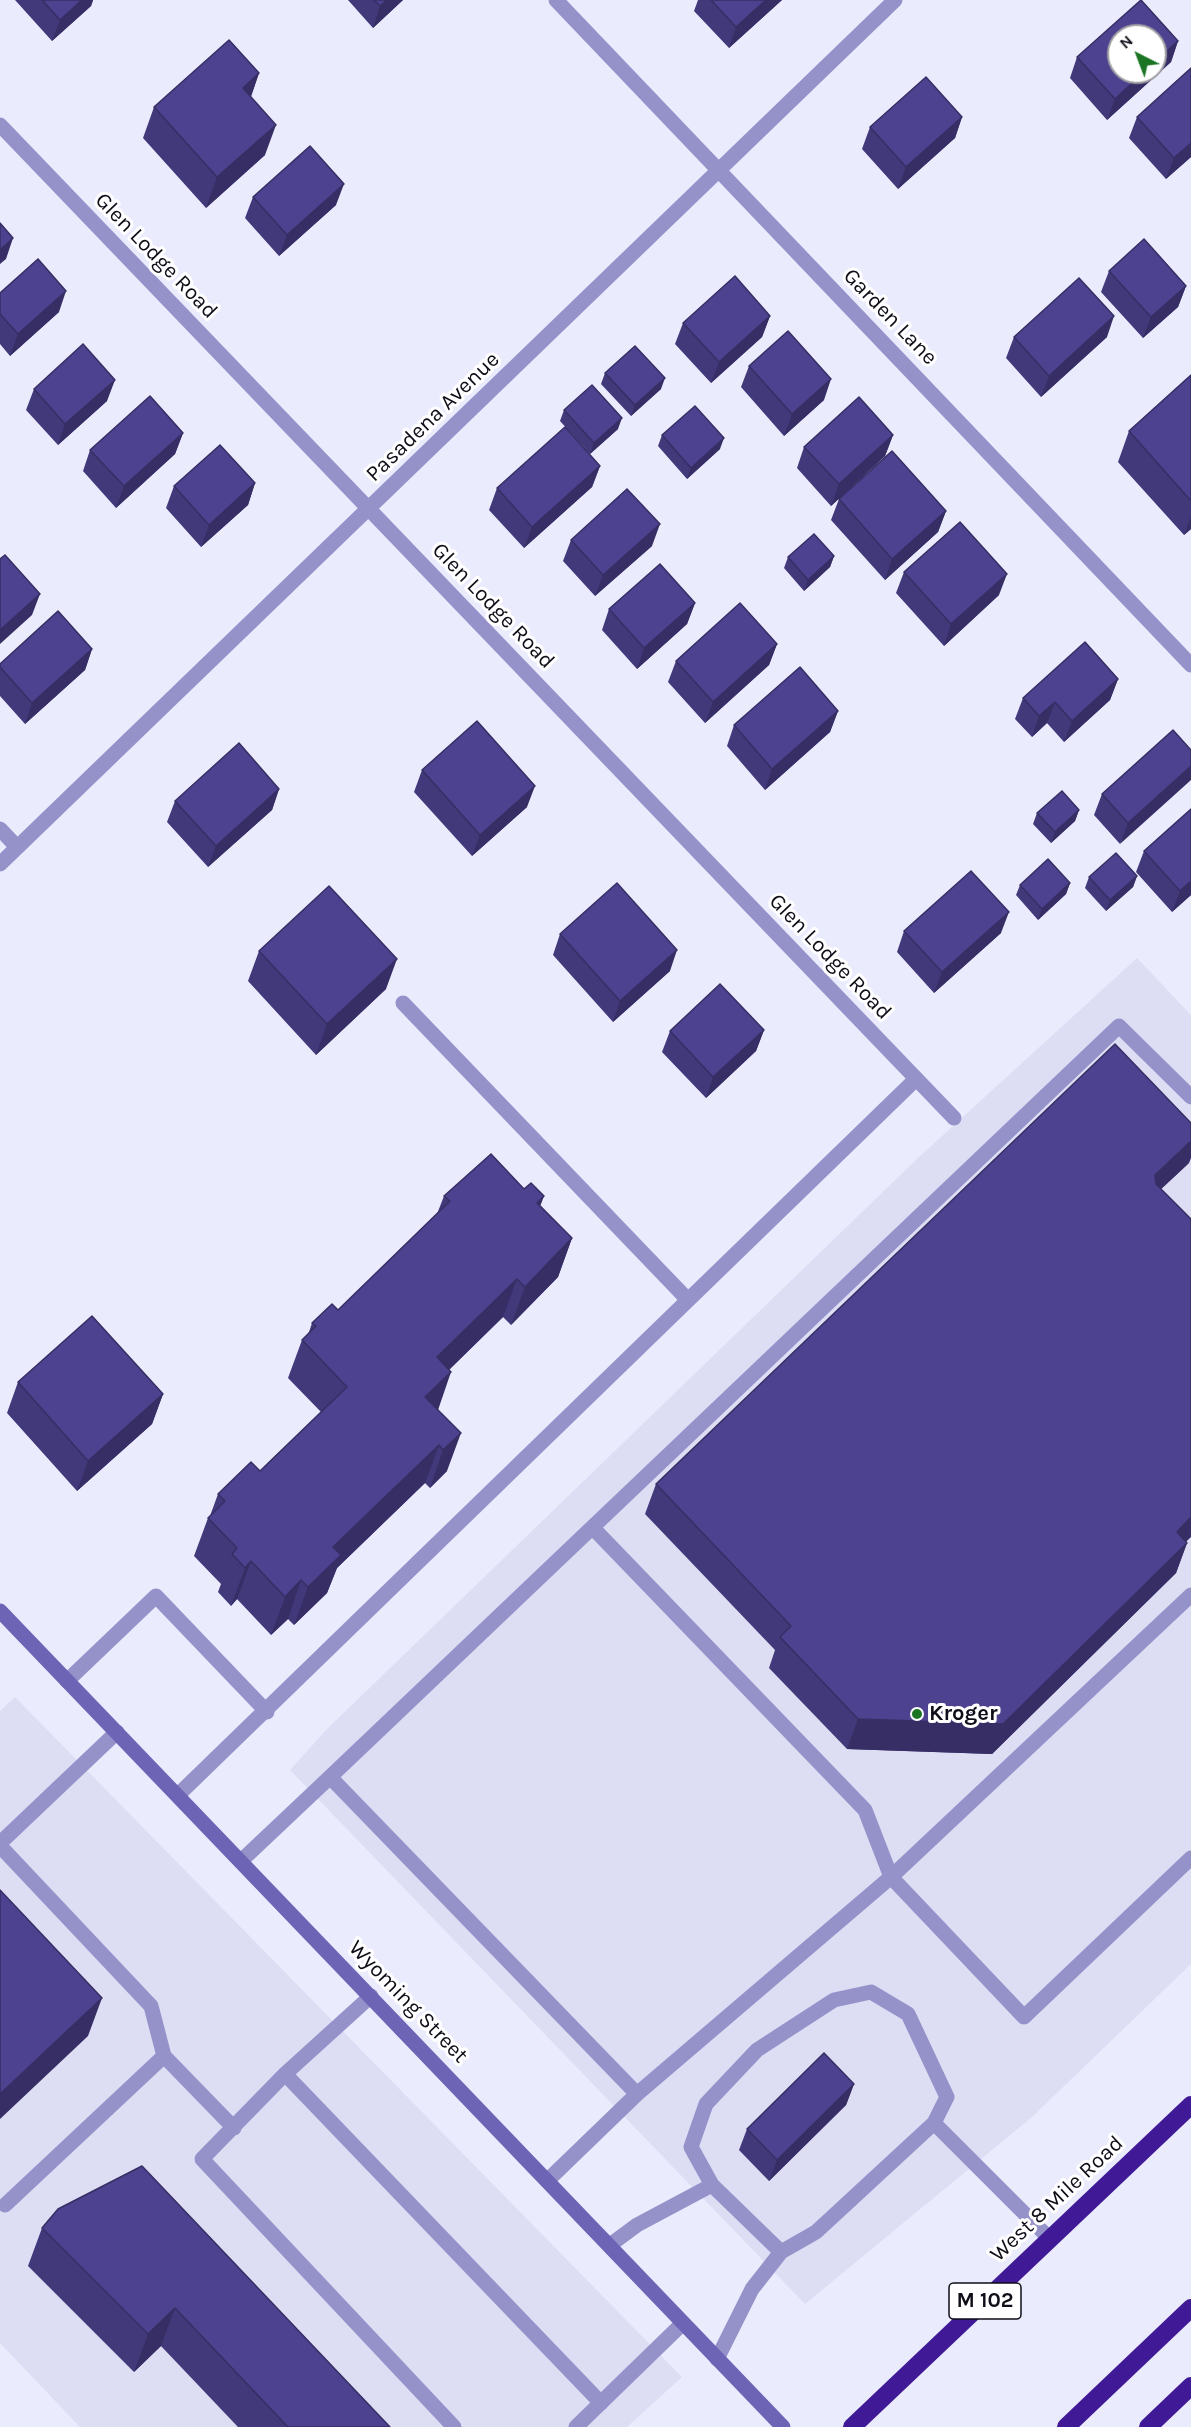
<!DOCTYPE html>
<html>
<head>
<meta charset="utf-8">
<style>
	body { margin:0 }
	#map { position:relative; width:1191px; height:2427px; overflow:hidden; background:#ebebfe; font-family:Karla,sans-serif }
	canvas { display:block }
	.north { position:absolute; left:1107px; top:24px; width:60px; height:60px; box-sizing:border-box; background:#fff; border:2px solid #9f9fa3; border-radius:50%; rotate:318deg; font-size:16px; font-weight:700; line-height:24px; text-align:center; color:#0f0e18 }
	.north::after { content:''; display:block; margin:auto; width:21px; height:27px; background:#1b7523; clip-path:polygon(50% 0,100% 100%,50% 72%,0 100%) }
</style>
</head>
<body>
<div id="map">
<canvas width="1191" height="2427"></canvas>
<div class="north">N</div>
</div>
<script>
const c = document.querySelector('canvas').getContext('2d');
c.lineJoin = 'round';
function fillPath(path, color) { c.fillStyle = color; c.fill(path, 'evenodd'); }
const toPath = rows => new Path2D(rows.map(r => 'M' + r).join(''));
function strokePath(path, color, width, dash) { c.strokeStyle = color; c.lineWidth = width; c.lineCap = dash ? 'butt' : 'round'; c.setLineDash(dash || []); c.stroke(path); }
function write(font, color, halo, rows, align = 'center') {
  c.font = font + ' Karla,sans-serif'; c.lineWidth = 6; c.setLineDash([]); c.textBaseline = 'middle'; c.strokeStyle = halo; c.fillStyle = color; for (const [text, x, y, turn = 0] of rows) {
    c.save(); c.translate(x, y); c.rotate((+turn || 0) * Math.PI / 180); c.textAlign = isNaN(turn) ? turn : align; if (halo) c.strokeText(text, 0, 0); c.fillText(text, 0, 0); c.restore();
  }
}
fillPath(toPath([
	[1137,958,1191,1015,1191,1964,1032,2117,805,2304,290,1770,327,1729,918,1158],
	[15,1697,682,2377,627,2427,80,2427,0,2343,0,1711]
]), '#ddddf4');
strokePath(toPath([
	[403,1003,688,1300],
	[1191,1097,1119,1026,330,1777,637,2094,891,1877,1024,2017,1191,1858],
	[593,1528,865,1810,891,1877,1191,1595],
	[67,1681,156,1596,267,1712],
	[178,1795,916,1079],
	[0,1843,117,1732],
	[0,1846,151,2006,164,2056,234,2128],
	[241,1861,330,1777],
	[285,2074,371,1996],
	[934,2123,1050,2239],
	[548,2180,637,2094],
	[712,2185,691,2147,706,2104,757,2050,834,2000,871,1992,908,2014,947,2097,934,2123,816,2232,781,2252],
	[5,2205,164,2056],
	[610,2245,637,2225,712,2185,781,2252,752,2289,717,2359],
	[454,2427,202,2159,285,2074,601,2403]
]), '#9592ca', 15);
strokePath(toPath([
	[556,0,1191,665],
	[0,125,954,1118],
	[0,829,17,847],
	[0,864,895,0],
	[576,2427,683,2323]
]), '#9592ca', 15);
strokePath(toPath([
	[0,1611,783,2427]
]), '#6d64b6', 15);
strokePath(toPath([
	[852,2427,1191,2105],
	[1066,2427,1191,2308],
	[1148,2427,1191,2386]
]), '#3f1996', 18);
fillPath(toPath([
	[15,0,93,0,91,6,52,41],
	[348,0,403,0,373,28],
	[698,0,782,0,729,48,694,11],
	[1178,41,1171,62,1107,120,1070,78,1077,57],
	[259,73,251,97,265,155,206,208,143,138,154,107],
	[962,117,955,138,898,189,862,149,870,127],
	[1137,117,1191,157,1166,179,1129,138],
	[253,197,336,205,279,256,245,218],
	[1109,271,1186,286,1178,307,1143,338,1101,292],
	[0,293,59,312,10,356,0,344],
	[770,316,762,337,711,383,675,344,683,323],
	[1014,337,1107,337,1041,397,1006,358],
	[749,366,824,400,784,436,741,387],
	[605,373,661,389,631,416,601,384],
	[1191,375,1191,529,1184,535,1118,462,1129,431],
	[34,389,107,401,58,445,26,410],
	[564,410,618,429,590,454,560,421],
	[183,433,175,454,116,508,83,471,90,450],
	[662,435,720,449,687,479,658,446],
	[893,435,885,456,831,506,797,468,804,447],
	[600,466,592,487,524,548,489,510,497,488],
	[255,483,248,505,201,547,166,508,174,486],
	[839,499,946,511,938,532,885,580,831,520],
	[571,540,652,546,595,596,563,561],
	[834,556,830,567,804,591,784,568,788,557],
	[904,572,999,595,944,646,896,593],
	[695,603,687,624,637,669,602,630,609,609],
	[777,644,769,665,705,723,668,682,676,661],
	[92,649,85,670,25,724,0,696,0,664],
	[1118,679,1110,700,1064,742,1047,723,1032,737,1015,719,1023,698],
	[838,711,830,732,765,790,727,746,734,725],
	[1173,730,1120,844,1094,815,1102,794],
	[422,770,527,807,472,856,414,792],
	[279,789,272,810,208,867,167,822,175,801],
	[1191,809,1191,895,1172,912,1136,872,1144,851],
	[1079,810,1075,821,1051,843,1033,824,1037,813],
	[1137,876,1133,887,1106,911,1085,888,1089,877],
	[1070,883,1066,894,1038,920,1016,895,1020,885],
	[904,931,1001,933,934,993,897,952],
	[560,934,670,971,613,1022,553,955],
	[259,951,386,989,316,1055,248,981],
	[764,1030,756,1051,706,1098,662,1052,670,1031],
	[1189,1163,1161,1189,1186,1542,1187,1543,1176,1573,992,1754,847,1749,769,1668,775,1650,645,1514,656,1484],
	[444,1196,541,1206,572,1238,558,1277,511,1325,503,1317,449,1370,438,1409,447,1471,430,1488,425,1483,337,1568,327,1593,294,1625,288,1619,271,1635,237,1599,231,1606,218,1592,221,1584,194,1556,208,1518,210,1516,218,1494,260,1471,321,1412,288,1378,302,1340,308,1335,312,1323,338,1310,437,1214],
	[18,1382,163,1394,152,1424,77,1491,7,1413],
	[854,2084,846,2105,769,2181,739,2150,747,2129],
	[42,2228,390,2427,238,2427,161,2346,134,2372,28,2266]
]), '#42397b');
fillPath(toPath([
	[82,0,93,0,91,6,52,41,60,20],
	[387,0,403,0,373,28,380,6],
	[766,0,782,0,729,48,736,27],
	[1178,41,1171,62,1107,120,1115,99,1144,72,1155,72,1155,62],
	[259,73,248,104,243,88],
	[962,117,955,138,898,189,906,167],
	[276,125,265,155,206,208,217,177],
	[1191,143,1191,157,1166,179,1174,158],
	[344,184,336,205,279,256,287,235],
	[13,238,6,259,0,264,0,250],
	[1186,286,1178,307,1143,338,1151,317],
	[66,291,59,312,10,356,18,334],
	[770,316,762,337,711,383,719,362],
	[1114,316,1107,337,1041,397,1049,376],
	[665,378,661,389,631,416,635,405],
	[831,379,824,400,784,436,792,414],
	[115,380,107,401,58,445,65,424],
	[622,418,618,429,590,454,594,443],
	[183,433,175,454,116,508,124,486],
	[893,435,885,456,831,506,839,484],
	[724,438,720,449,687,479,691,468],
	[600,466,592,487,524,548,532,527],
	[255,483,248,505,201,547,209,525],
	[946,511,938,532,885,580,892,559],
	[1191,516,1191,529,1184,535],
	[660,524,652,546,595,596,603,575],
	[834,556,830,567,804,591,808,580],
	[1007,574,999,595,944,646,951,624],
	[40,594,32,615,0,644,0,630],
	[695,603,687,624,637,669,644,648],
	[777,644,769,665,705,723,713,702],
	[92,649,85,670,25,724,32,703],
	[1118,679,1110,700,1064,742,1072,721],
	[1055,702,1047,723,1032,737,1039,716],
	[838,711,830,732,765,790,772,769],
	[1191,766,1191,780,1120,844,1128,823],
	[535,786,527,807,472,856,480,835],
	[279,789,272,810,208,867,216,846],
	[1079,810,1075,821,1051,843,1055,832],
	[1137,876,1133,887,1106,911,1110,900],
	[1191,881,1191,895,1172,912,1180,891],
	[1070,883,1066,894,1038,920,1042,909],
	[1009,912,1001,933,934,993,942,972],
	[677,950,670,971,613,1022,620,1001],
	[397,959,386,989,316,1055,327,1024],
	[764,1030,756,1051,706,1098,713,1077],
	[1191,1141,1191,1158,1189,1163,1144,1205,1155,1175],
	[544,1196,530,1234,537,1203],
	[572,1238,558,1277,511,1325,525,1287],
	[517,1279,503,1317,423,1395,437,1357],
	[451,1372,438,1410,425,1397],
	[163,1394,152,1424,77,1491,88,1461],
	[461,1433,447,1471,430,1488,443,1450],
	[439,1445,425,1483,337,1568,327,1593,294,1625,308,1587,333,1547],
	[1191,1517,1191,1537,1165,1562,1177,1532],
	[1187,1543,1176,1573,992,1754,847,1749,858,1719],
	[251,1561,237,1599,231,1606,245,1568],
	[301,1580,288,1619,271,1635,285,1597],
	[102,1998,88,2036,0,2119,0,2094],
	[854,2084,846,2105,769,2181,777,2160],
	[175,2308,161,2346,134,2372,148,2334]
]), '#362e64');
const building = toPath([
	[42,0,82,0,60,20,42,0],
	[374,0,387,0,380,6,374,0],
	[711,0,766,0,736,27,711,0],
	[1141,0,1178,41,1155,62,1155,36,1119,36,1119,72,1144,72,1115,99,1077,57,1141,0],
	[229,40,259,73,243,88,276,125,217,177,154,107,229,40],
	[1191,68,1191,143,1174,158,1137,117,1191,68],
	[926,77,962,117,906,167,870,127,926,77],
	[310,146,344,184,287,235,253,197,310,146],
	[0,223,13,238,0,250,0,223],
	[1144,239,1186,286,1151,317,1109,271,1144,239],
	[38,259,66,291,18,334,0,314,0,293,38,259],
	[735,276,770,316,719,362,683,323,735,276],
	[1079,278,1114,316,1049,376,1014,337,1079,278],
	[788,331,831,379,792,414,749,366,788,331],
	[83,344,115,380,65,424,34,389,83,344],
	[635,346,665,378,635,405,605,373,635,346],
	[1191,375,1191,501,1129,431,1191,375],
	[592,385,622,418,594,443,564,410,592,385],
	[150,396,183,433,124,486,90,450,150,396],
	[859,397,893,435,839,484,804,447,859,397],
	[695,406,724,438,691,468,662,435,695,406],
	[565,427,600,466,532,527,497,488,565,427],
	[220,445,255,483,209,525,174,486,220,445],
	[892,451,946,511,892,559,839,499,892,451],
	[627,489,660,524,603,575,571,540,627,489],
	[960,522,1007,574,951,624,904,572,960,522],
	[814,534,834,556,808,580,788,557,814,534],
	[5,555,40,594,0,630,0,559,5,555],
	[660,564,695,603,644,648,609,609,660,564],
	[740,603,777,644,713,702,676,661,740,603],
	[58,611,92,649,32,703,0,667,0,664,58,611],
	[1085,642,1118,679,1072,721,1055,702,1039,716,1023,698,1085,642],
	[800,667,838,711,772,769,734,725,800,667],
	[477,721,535,786,480,835,422,770,477,721],
	[1173,730,1191,750,1191,766,1128,823,1102,794,1173,730],
	[239,743,279,789,216,846,175,801,239,743],
	[1062,791,1079,810,1055,832,1037,813,1062,791],
	[1191,809,1191,881,1180,891,1144,851,1191,809],
	[1116,853,1137,876,1110,900,1089,877,1116,853],
	[1048,859,1070,883,1042,909,1020,885,1048,859],
	[971,871,1009,912,942,972,904,931,971,871],
	[617,883,677,950,620,1001,560,934,617,883],
	[329,886,397,959,327,1024,259,951,329,886],
	[720,984,764,1030,713,1077,670,1031,720,984],
	[1115,1044,1191,1123,1191,1141,1155,1175,1156,1184,1191,1219,1191,1517,1177,1532,1187,1543,1003,1724,858,1719,780,1637,791,1626,656,1484,1115,1044],
	[491,1154,524,1189,531,1183,544,1196,537,1203,572,1238,525,1287,517,1279,437,1357,451,1372,425,1397,461,1433,443,1450,439,1445,333,1547,341,1555,308,1587,301,1580,285,1597,251,1561,245,1568,232,1554,237,1548,208,1518,225,1501,218,1494,251,1462,260,1471,347,1387,302,1340,316,1326,312,1323,332,1304,338,1310,450,1201,444,1196,491,1154],
	[92,1316,163,1394,88,1461,18,1382,92,1316],
	[0,1890,102,1998,0,2094,0,1890],
	[824,2053,854,2084,777,2160,747,2129,824,2053],
	[142,2166,390,2427,288,2427,175,2308,148,2334,42,2228,58,2209,142,2166]
]);
fillPath(building, '#4d428f');
strokePath(building, '#362e64', 1.5);
for (const [x, y, r, color] of [
	[917,1714,6,"#1b7523"]
]) { const dot = new Path2D(); dot.arc(x, y, r, 0, 2 * Math.PI); c.fillStyle = color; c.fill(dot); strokePath(dot, '#fff', 2); }
for (const [x, y, w] of [
	[985,2301,72]
]) { const box = new Path2D(); box.roundRect(x - w / 2, y - 18, w, 36, 4.5); c.fillStyle = '#fff'; c.fill(box); strokePath(box, '#0f0e18', 1.5); }
write('bold 21px', '#0f0e18', null, [
	["M 102",985,2301]
]);
write('22px', '#0f0e18', '#fff', [
	["Glen Lodge Road",156,256,46],
	["Garden Lane",890,317,46],
	["Pasadena Avenue",433,417,-44],
	["Glen Lodge Road",493,606,46],
	["Glen Lodge Road",830,957,46],
	["Wyoming Street",408,2002,46],
	["West 8 Mile Road",1057,2199,-43]
]);
write('bold 22px', '#0f0e18', '#fff', [
	["Kroger",929,1714]
], 'left');
</script>
</body>
</html>
